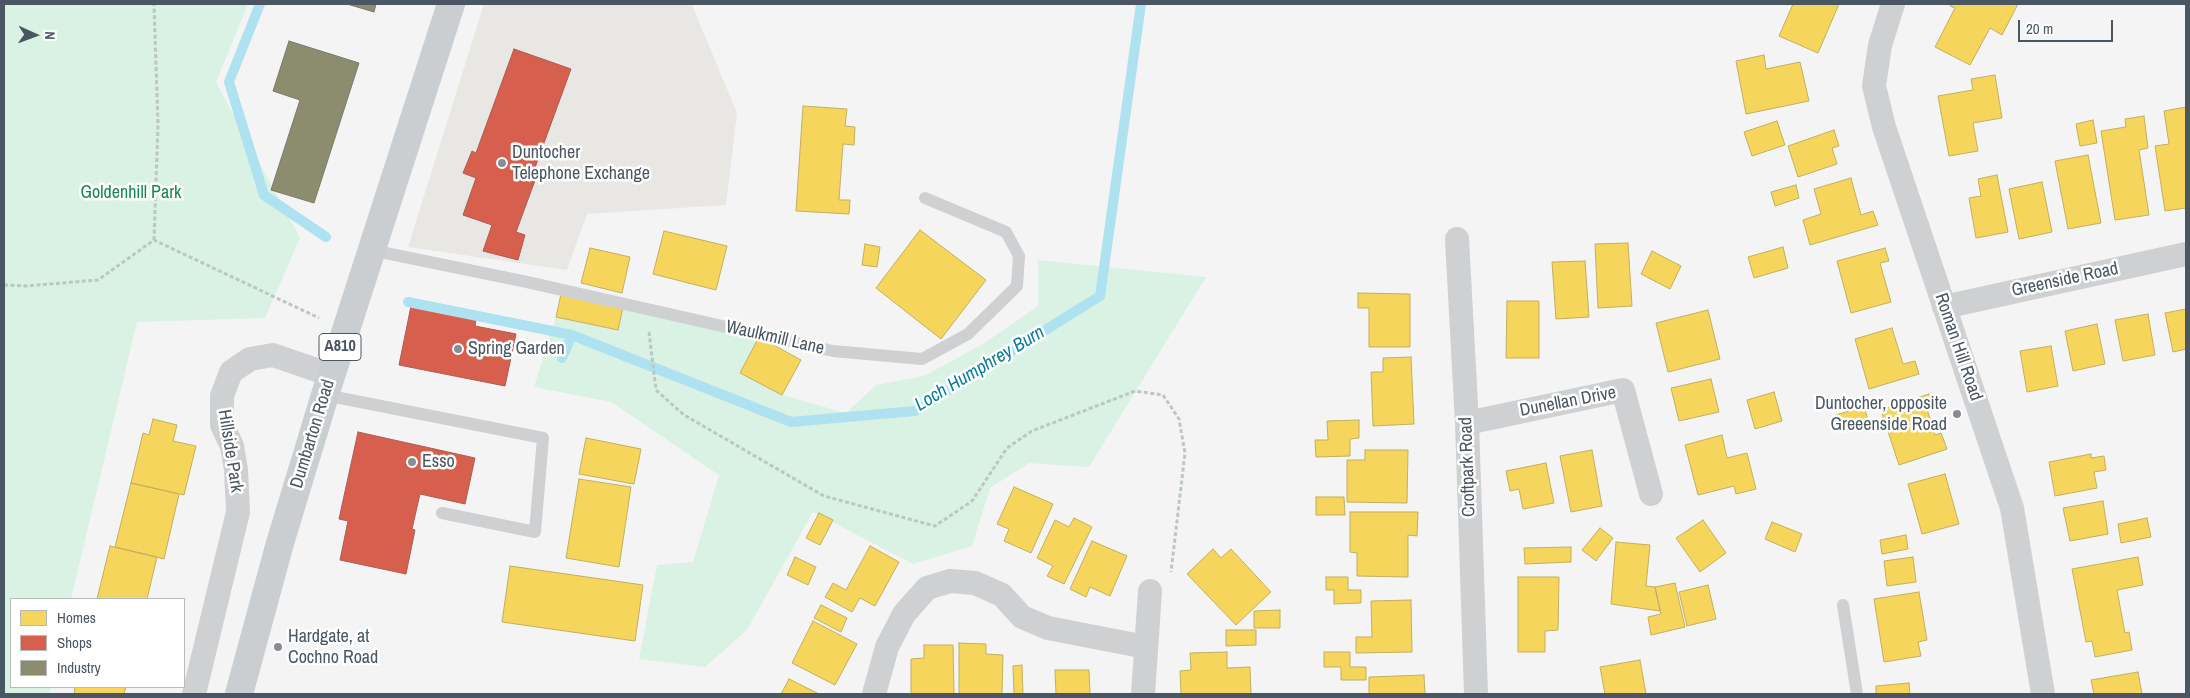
<!DOCTYPE html>
<html>
<head>
<meta charset="utf-8">
<style>
	body { margin:0 }
	#map { position:relative; width:2190px; height:698px; overflow:hidden; background:#f4f4f4; font-family:"Archivo Narrow",sans-serif }
	canvas { display:block }
	.frame { position:absolute; inset:0; border:5px solid #4a5661; pointer-events:none }
	.legend { position:absolute; left:10px; top:598px; width:175px; height:90px; box-sizing:border-box; background:#fff; border:1px solid #b7bbc0; margin:0; padding:6px 9px; list-style:none; font-size:15px; color:#4a5661 }
	.legend li { display:flex; align-items:center; gap:10px; height:25px }
	.legend b { width:25px; border:1px solid #b7bbc0 }
	.north { position:absolute; left:10px; top:10px; width:50px; height:50px; -webkit-text-stroke:4px #fff; paint-order:stroke; rotate:92deg; font-size:14px; font-weight:700; line-height:20px; text-align:center; color:#4a5661 }
	.north::after { content:''; display:block; margin:auto; width:18px; height:22px; background:#4a5661; clip-path:polygon(50% 0,100% 100%,50% 72%,0 100%) }
	.scale { position:absolute; left:2018px; top:20px; width:95px; height:22px; box-sizing:border-box; border:2px solid #4a5661; border-top:0; padding-left:6px; font-size:15px; line-height:18px; white-space:nowrap; color:#4a5661; -webkit-text-stroke:4px #fff; paint-order:stroke }
</style>
</head>
<body>
<div id="map">
<canvas width="2190" height="698"></canvas>
<div class="frame"></div>
<ul class="legend">
<li><b style="height:14px;background:#f6d55c"></b>Homes</li>
<li><b style="height:14px;background:#d6604d"></b>Shops</li>
<li><b style="height:14px;background:#8c8c6e"></b>Industry</li>
</ul>
<div class="north">N</div>
<div class="scale">20 m</div>
</div>
<script>
const c = document.querySelector('canvas').getContext('2d');
c.lineJoin = 'round';
function fillPath(path, color) { c.fillStyle = color; c.fill(path, 'evenodd'); }
const toPath = rows => new Path2D(rows.map(r => 'M' + r).join(''));
function strokePath(path, color, width, dash) { c.strokeStyle = color; c.lineWidth = width; c.lineCap = dash ? 'butt' : 'round'; c.setLineDash(dash || []); c.stroke(path); }
function write(font, color, halo, rows, align = 'center') {
  c.font = font + ' "Archivo Narrow",sans-serif'; c.lineWidth = 5; c.setLineDash([]); c.textBaseline = 'middle'; c.strokeStyle = halo; c.fillStyle = color; for (const [text, x, y, turn = 0] of rows) {
    c.save(); c.translate(x, y); c.rotate((+turn || 0) * Math.PI / 180); c.textAlign = isNaN(turn) ? turn : align; if (halo) c.strokeText(text, 0, 0); c.fillText(text, 0, 0); c.restore();
  }
}
fillPath(toPath([
	[484,4,692,5,737,113,726,205,587,214,567,270,408,247]
]), '#e8e7e3');
fillPath(toPath([
	[4,4,248,4,216,82,300,238,265,318,137,322,71,599,11,599,11,687,51,687,49,694,4,694],
	[1038,260,1206,277,1089,467,1029,463,990,488,972,546,913,564,813,512,747,630,705,667,639,659,657,565,693,562,719,475,611,402,534,387,556,317,618,330,623,307,759,337,740,373,782,395,846,413,876,385,924,376,983,344,1038,306]
]), '#d9f2e3');
const homes = toPath([
	[1793,4,1839,4,1818,53,1779,36,1793,4],
	[1951,4,2018,4,2002,35,1990,28,1970,65,1935,47,1955,8,1950,6,1951,4],
	[1764,55,1766,69,1800,62,1809,101,1746,114,1736,61,1764,55],
	[1995,75,2002,118,1973,123,1978,151,1949,156,1938,96,1973,90,1971,79,1995,75],
	[803,106,847,109,845,126,855,127,854,145,843,144,839,200,850,200,849,214,796,211,803,106],
	[2186,107,2186,208,2165,211,2155,146,2169,144,2164,111,2186,107],
	[2144,116,2148,148,2139,150,2149,215,2115,220,2101,131,2126,127,2125,119,2144,116],
	[2093,120,2097,143,2080,146,2076,124,2093,120],
	[1777,121,1785,145,1752,156,1744,132,1777,121],
	[1834,130,1839,146,1832,148,1837,164,1798,177,1788,146,1834,130],
	[2088,155,2101,223,2068,229,2055,161,2088,155],
	[1997,175,2008,232,1976,238,1969,198,1981,196,1978,179,1997,175],
	[1851,178,1861,215,1873,211,1878,225,1810,245,1803,220,1821,214,1814,189,1851,178],
	[2042,182,2052,232,2019,239,2009,189,2042,182],
	[1796,185,1799,198,1775,206,1771,192,1796,185],
	[920,230,986,280,941,339,876,288,920,230],
	[664,231,727,246,716,290,653,274,664,231],
	[1628,243,1632,306,1598,308,1595,244,1628,243],
	[865,244,880,247,877,267,862,265,865,244],
	[1783,247,1788,268,1754,278,1748,257,1783,247],
	[590,248,630,257,622,293,581,283,590,248],
	[1885,248,1889,261,1880,263,1891,302,1851,313,1837,261,1885,248],
	[1652,251,1681,266,1670,289,1641,274,1652,251],
	[1585,261,1589,317,1556,319,1552,262,1585,261],
	[1358,293,1410,294,1410,347,1369,347,1369,308,1358,308,1358,293],
	[561,294,623,307,618,330,556,317,561,294],
	[1507,301,1539,301,1539,358,1506,358,1507,301],
	[2186,309,2186,349,2173,352,2165,313,2186,309],
	[1708,310,1720,359,1668,372,1656,323,1708,310],
	[2148,314,2155,355,2123,361,2115,320,2148,314],
	[2097,324,2105,364,2073,371,2065,331,2097,324],
	[1892,328,1903,364,1915,361,1919,374,1869,389,1855,339,1892,328],
	[759,337,801,360,782,395,740,373,759,337],
	[2051,346,2058,386,2027,392,2020,351,2051,346],
	[1411,357,1414,424,1373,426,1371,372,1383,372,1383,358,1411,357],
	[1711,379,1719,412,1679,421,1671,388,1711,379],
	[1774,392,1782,421,1755,429,1747,400,1774,392],
	[1929,394,1933,407,1927,409,1935,435,1941,433,1947,449,1899,465,1881,410,1929,394],
	[1864,406,1868,420,1838,430,1833,416,1864,406],
	[153,419,177,425,173,441,196,446,184,495,131,483,143,433,149,435,153,419],
	[1359,420,1359,438,1350,439,1350,456,1316,457,1315,440,1328,440,1327,421,1359,420],
	[1722,435,1727,458,1747,453,1756,489,1736,494,1734,486,1698,495,1685,445,1722,435],
	[586,438,641,449,634,484,579,474,586,438],
	[1365,450,1408,450,1407,503,1347,502,1347,460,1365,460,1365,450],
	[1592,450,1602,506,1571,512,1560,456,1592,450],
	[2091,454,2091,458,2104,456,2106,470,2094,472,2097,488,2055,496,2049,462,2091,454],
	[1546,463,1554,503,1523,509,1519,489,1510,491,1506,471,1546,463],
	[1945,474,1959,524,1922,534,1908,484,1945,474],
	[579,479,631,487,619,567,566,558,579,479],
	[131,483,179,494,164,559,115,547,131,483],
	[1014,487,1053,504,1031,553,1004,541,1009,529,997,524,1014,487],
	[1316,497,1344,497,1345,515,1316,515,1316,497],
	[2103,501,2108,534,2070,541,2063,508,2103,501],
	[1350,512,1418,512,1417,536,1408,535,1408,577,1357,576,1357,553,1350,552,1350,512],
	[819,513,833,520,820,545,806,538,819,513],
	[1074,518,1092,527,1064,584,1047,576,1053,566,1037,558,1055,520,1069,527,1074,518],
	[2147,518,2151,537,2121,543,2118,524,2147,518],
	[1703,520,1726,553,1700,572,1676,538,1703,520],
	[1772,522,1802,534,1795,552,1765,539,1772,522],
	[1600,528,1613,538,1596,561,1582,550,1600,528],
	[1906,535,1908,549,1882,554,1880,540,1906,535],
	[1092,541,1127,556,1110,596,1090,587,1086,597,1070,589,1092,541],
	[1616,542,1650,545,1646,586,1655,587,1660,611,1611,604,1616,542],
	[110,546,157,557,147,599,97,599,110,546],
	[870,546,899,562,875,606,860,598,852,612,825,597,833,583,846,590,870,546],
	[1571,547,1571,562,1525,564,1524,548,1571,547],
	[1213,549,1221,558,1231,549,1271,592,1236,625,1187,574,1213,549],
	[795,557,816,567,808,585,787,575,795,557],
	[1913,557,1916,582,1887,586,1884,561,1913,557],
	[2138,557,2143,585,2117,590,2125,633,2129,632,2132,650,2095,657,2092,641,2086,642,2072,569,2138,557],
	[510,566,643,585,635,641,502,622,510,566],
	[1326,577,1348,577,1348,590,1361,590,1361,603,1334,604,1334,590,1326,590,1326,577],
	[1518,577,1559,577,1558,630,1545,631,1545,652,1518,652,1518,577],
	[1675,583,1685,627,1651,635,1648,617,1661,614,1655,587,1675,583],
	[1708,585,1716,619,1687,626,1679,592,1708,585],
	[1919,592,1927,640,1918,642,1921,656,1884,662,1874,599,1919,592],
	[1411,600,1412,652,1356,653,1356,637,1372,637,1371,601,1411,600],
	[821,605,847,618,841,632,814,618,821,605],
	[1280,610,1280,628,1254,628,1254,611,1280,610],
	[813,621,857,644,835,685,792,663,813,621],
	[1226,630,1256,630,1256,645,1226,646,1226,630],
	[959,643,986,644,986,654,1003,655,1002,694,959,694,959,643],
	[924,645,953,645,954,694,911,694,911,659,924,658,924,645],
	[1227,652,1227,668,1250,667,1251,694,1181,694,1180,671,1191,670,1190,653,1227,652],
	[1324,652,1350,652,1350,667,1366,667,1366,680,1341,680,1341,667,1324,667,1324,652],
	[1640,660,1646,694,1605,694,1600,667,1640,660],
	[1022,665,1023,694,1014,694,1013,666,1022,665],
	[1055,670,1089,670,1090,694,1056,694,1055,670],
	[2138,672,2142,694,2094,694,2091,680,2138,672],
	[1424,675,1425,694,1369,694,1369,677,1424,675],
	[789,679,819,694,781,694,789,679],
	[1909,683,1910,694,1876,694,1876,686,1909,683],
	[75,687,126,687,124,694,74,694,75,687]
]);
fillPath(homes, '#f6d55c');
strokePath(homes, '#c2af5e', 1);
const shops = toPath([
	[514,49,571,69,533,173,537,175,516,232,525,235,518,260,483,251,492,225,463,215,476,178,463,173,472,151,476,153,514,49],
	[411,306,476,319,475,326,516,334,505,386,399,365,411,306],
	[358,432,475,458,465,504,420,494,412,529,415,530,406,574,340,560,348,521,339,519,358,432]
]);
fillPath(shops, '#d6604d');
strokePath(shops, '#ac5d53', 1);
const industry = toPath([
	[347,4,376,4,374,12,347,4],
	[289,41,359,63,314,203,271,190,300,100,273,91,289,41]
]);
fillPath(industry, '#8c8c6e');
strokePath(industry, '#787c6a', 1);
strokePath(toPath([
	[260,4,229,82,264,195,326,237],
	[408,302,572,335,791,422,915,411,1100,296,1141,4],
	[562,358,572,335]
]), '#aee2f0', 10);
strokePath(toPath([
	[154,240,158,124,154,4],
	[4,285,26,286,98,280,154,240,319,318],
	[649,332,656,390,684,415,824,496,935,526,972,501,1007,448,1032,431,1135,391,1163,395,1179,419,1185,453,1171,572]
]), '#bcc7c4', 3, [4, 2.5]);
strokePath(toPath([
	[371,250,527,282,833,351,922,359,968,334,1017,286,1019,256,1006,232,925,198],
	[325,395,543,438,535,532,442,513],
	[1843,605,1857,694]
]), '#ced0d2', 12);
strokePath(toPath([
	[1893,4,1880,45,1874,86,1884,127,2012,508,2043,694],
	[1457,239,1467,423,1476,694],
	[1944,307,2186,254],
	[1467,423,1623,390,1651,494],
	[194,694,238,512,236,470,232,446,222,425,222,396,231,372,250,359,273,355,331,375],
	[874,694,887,647,904,614,927,588,950,581,975,583,1002,595,1022,617,1048,628,1146,647],
	[1143,694,1150,591]
]), '#ced0d2', 24);
strokePath(toPath([
	[239,694,280,543,325,395,451,4]
]), '#caced1', 28);
for (const [x, y, r, color] of [
	[502,163,5,"#868d94"],
	[458,349,5,"#868d94"],
	[1957,414,5,"#868d94"],
	[412,462,5,"#868d94"],
	[278,647,5,"#868d94"]
]) { const dot = new Path2D(); dot.arc(x, y, r, 0, 2 * Math.PI); c.fillStyle = color; c.fill(dot); strokePath(dot, '#fff', 2); }
for (const [x, y, w] of [
	[340,347,42]
]) { const box = new Path2D(); box.roundRect(x - w / 2, y - 13.5, w, 27, 4); c.fillStyle = '#fff'; c.fill(box); strokePath(box, '#4a5661', 1); }
write('bold 16px', '#4a5661', null, [
	["A810",340,347]
]);
write('18px', '#4a5661', '#fff', [
	["Duntocher",512,153],
	["Telephone Exchange",512,174],
	["Spring Garden",468,349],
	["Duntocher, opposite",1947,404,"right"],
	["Greeenside Road",1947,425,"right"],
	["Esso",422,462],
	["Hardgate, at",288,637],
	["Cochno Road",288,658]
], 'left');
write('18px', '#17864f', '#fff', [
	["Goldenhill Park",131,193]
]);
write('18px', '#4a5661', '#fff', [
	["Greenside Road",2065,280,-12],
	["Waulkmill Lane",775,338,13],
	["Roman Hill Road",1958,347,71],
	["Dunellan Drive",1568,402,-11],
	["Dumbarton Road",313,434,-73],
	["Hillside Park",230,451,81],
	["Croftpark Road",1468,467,-92]
]);
write('italic 19px', '#0c7c9b', '#fff', [
	["Loch Humphrey Burn",980,369,-31]
]);
</script>
</body>
</html>
